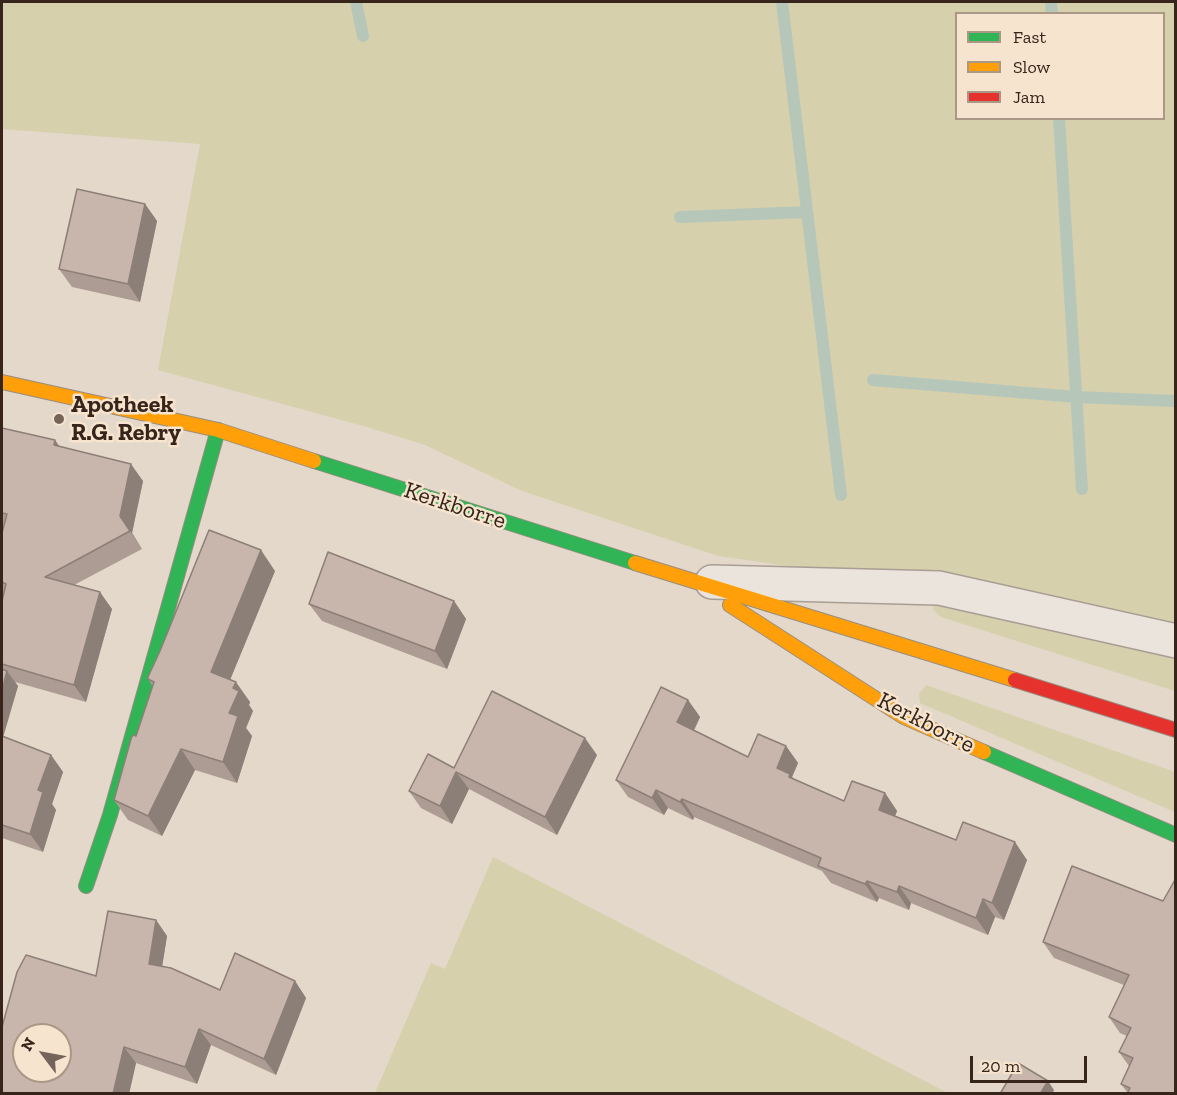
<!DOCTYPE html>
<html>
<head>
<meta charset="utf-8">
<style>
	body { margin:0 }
	#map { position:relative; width:1177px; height:1095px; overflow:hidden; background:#e4d8ca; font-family:"Zilla Slab",serif }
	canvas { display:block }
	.frame { position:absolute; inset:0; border:3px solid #37251c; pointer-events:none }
	.legend { position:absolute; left:955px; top:12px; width:210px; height:108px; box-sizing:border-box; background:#f6e4ce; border:2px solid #aa9887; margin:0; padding:8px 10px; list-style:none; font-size:18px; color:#37251c }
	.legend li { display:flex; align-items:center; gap:12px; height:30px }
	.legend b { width:30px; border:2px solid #aa9887 }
	.north { position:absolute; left:12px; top:1023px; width:60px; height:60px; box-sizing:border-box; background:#f6e4ce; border:2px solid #aa9887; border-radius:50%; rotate:302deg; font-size:16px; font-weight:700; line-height:24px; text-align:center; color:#37251c }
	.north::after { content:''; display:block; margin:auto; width:21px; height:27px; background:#746459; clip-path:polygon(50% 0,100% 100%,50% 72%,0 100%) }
	.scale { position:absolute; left:970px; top:1056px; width:117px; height:27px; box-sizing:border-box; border:3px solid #37251c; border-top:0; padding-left:8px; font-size:18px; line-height:21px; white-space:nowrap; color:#37251c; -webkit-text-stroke:4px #f6e4ce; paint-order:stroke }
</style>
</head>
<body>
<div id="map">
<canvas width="1177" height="1095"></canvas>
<div class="frame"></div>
<ul class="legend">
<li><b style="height:8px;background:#30b455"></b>Fast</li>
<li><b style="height:8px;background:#ff9f0a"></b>Slow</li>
<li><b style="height:8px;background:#e5322d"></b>Jam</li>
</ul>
<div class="north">N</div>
<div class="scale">20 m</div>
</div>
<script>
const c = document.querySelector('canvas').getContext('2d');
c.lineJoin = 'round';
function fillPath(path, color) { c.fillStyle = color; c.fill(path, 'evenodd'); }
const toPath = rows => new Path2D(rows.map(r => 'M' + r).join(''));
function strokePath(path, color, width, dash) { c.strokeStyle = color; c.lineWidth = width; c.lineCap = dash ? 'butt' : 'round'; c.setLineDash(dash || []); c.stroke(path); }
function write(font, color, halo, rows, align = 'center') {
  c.font = font + ' "Zilla Slab",serif'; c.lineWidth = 5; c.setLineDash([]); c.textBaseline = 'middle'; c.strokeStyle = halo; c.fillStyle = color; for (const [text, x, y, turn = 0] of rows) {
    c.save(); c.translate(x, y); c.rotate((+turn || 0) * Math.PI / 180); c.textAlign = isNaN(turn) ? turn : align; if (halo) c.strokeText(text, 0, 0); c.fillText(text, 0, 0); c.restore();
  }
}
fillPath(toPath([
	[2,2,1175,2,1175,624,955,575,889,569,822,571,718,556,522,491,425,445,367,427,158,370,200,144,2,129],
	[956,14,1164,14,1164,118,956,118],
	[943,599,1175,652,1175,691,941,617,933,610,934,604],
	[926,685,1175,772,1175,812,920,703,919,694],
	[493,857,948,1093,375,1093,431,963,445,969]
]), '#d7d0ac');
strokePath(toPath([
	[356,2,363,36],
	[782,2,841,495],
	[1051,2,1052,14],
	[1059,118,1082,489],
	[680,217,807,212],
	[873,380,1076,397,1176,401]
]), '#b6c7ba', 12);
const street = toPath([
	[712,582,939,588,1176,641]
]);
const fast = toPath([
	[314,461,635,563],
	[984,752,1176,835],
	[86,886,110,815,218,430]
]);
const slow = toPath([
	[2,382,218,430,314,461],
	[635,563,1015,680],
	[730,605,904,717,984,752]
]);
const jam = toPath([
	[1015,680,1176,730]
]);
strokePath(street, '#a99d94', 36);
strokePath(fast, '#988d83', 16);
strokePath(slow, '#988d83', 16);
strokePath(jam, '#988d83', 16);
strokePath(street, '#ebe4dc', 33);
strokePath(fast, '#30b455', 14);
strokePath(slow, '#ff9f0a', 14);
strokePath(jam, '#e5322d', 14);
fillPath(toPath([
	[145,204,157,221,140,302,72,287,59,269],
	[2,428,60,447,143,481,132,533,142,549,74,585,112,609,86,702,15,682,18,686,3,736,51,755,63,772,52,804,56,810,43,852,2,838,2,601,3,596,2,596,2,533,3,528,2,527],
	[275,571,230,680,250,702,249,705,253,711,246,728,252,736,237,783,195,770,162,836,128,820,114,800,153,687,148,679,160,651],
	[454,601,466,619,447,669,322,621,309,604],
	[688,700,700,717,694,731,748,757,786,746,798,763,792,777,794,779,844,801,885,793,897,811,895,816,956,840,1027,860,1004,920,995,917,988,935,911,903,909,910,879,898,877,902,831,883,822,871,694,817,693,820,668,808,664,815,628,797,616,780],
	[597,755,557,835,469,789,452,824,421,808,409,791,454,768],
	[1163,901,1176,1094,1127,1092,1121,1084,1129,1066,1119,1052,1127,1036,1120,1033,1109,1017,1124,985,1054,958,1043,942],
	[156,920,167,936,162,966,220,990,295,981,306,998,276,1075,211,1045,197,1084,136,1063,129,1094,2,1094,96,976]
]), '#ac9c93');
fillPath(toPath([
	[145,204,157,221,140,302,128,284],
	[55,440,67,457,54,445],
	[131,464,143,481,132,533,142,549,120,516],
	[261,550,275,571,225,692,211,672],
	[100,592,112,609,86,702,74,685],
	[454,601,466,619,447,669,435,651],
	[7,671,18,686,2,741,2,690],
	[236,682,250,702,249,705,253,711,246,728,252,736,237,783,223,762,233,688],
	[688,700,700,717,689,740,677,722],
	[585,738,597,755,557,835,545,817],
	[786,746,798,763,792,777,803,791,777,768],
	[181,749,195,770,162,836,148,816],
	[51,755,63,772,52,804,56,810,43,852,30,834,38,790],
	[456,772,469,789,452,824,440,806],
	[656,790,668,808,664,815,652,798],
	[885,793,897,811,891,827,879,810],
	[682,799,694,817,693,820,680,802],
	[1015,842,1027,860,1004,920,992,903],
	[867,881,879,898,877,902,865,884],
	[899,886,911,903,909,910,897,892],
	[983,899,995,917,988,935,976,918],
	[156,920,167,936,160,980,149,964],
	[295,981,306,998,276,1075,264,1059],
	[199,1029,211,1045,197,1084,185,1067],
	[124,1047,136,1063,129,1094,113,1094],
	[1048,1081,1054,1090,1052,1094,1040,1094]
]), '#8c7f78');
const building = toPath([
	[77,189,145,204,128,284,59,269,77,189],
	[2,428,55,440,54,445,131,464,120,516,130,531,45,577,100,592,74,685,2,664,2,601,6,584,2,582,2,533,7,514,2,513,2,428],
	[209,530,261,550,211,672,236,682,233,688,239,691,229,713,238,716,223,762,181,749,148,816,114,800,131,739,133,735,136,736,154,682,148,679,148,677,160,651,209,530],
	[328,552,454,601,435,651,309,604,328,552],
	[2,669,7,671,2,690,2,669],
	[661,687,688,700,677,722,748,757,758,734,786,746,777,768,790,774,789,777,844,801,852,781,885,793,879,810,956,840,963,822,1015,842,992,903,983,899,976,918,899,886,897,892,867,881,865,884,818,866,821,858,682,799,680,802,656,790,652,798,616,780,661,687],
	[492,691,585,738,545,817,456,772,440,806,409,791,428,754,454,768,492,691],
	[2,736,51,755,38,790,43,792,30,834,2,825,2,736],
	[1072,866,1163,901,1176,878,1176,1094,1127,1094,1130,1088,1121,1084,1133,1058,1119,1052,1131,1028,1109,1017,1129,975,1043,942,1072,866],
	[108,911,156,920,149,964,171,968,220,990,235,953,295,981,264,1059,199,1029,185,1067,124,1047,113,1094,2,1094,2,1027,17,972,26,955,96,976,108,911],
	[24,1035,60,1035,60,1071,24,1071,24,1035],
	[1018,1063,1048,1081,1040,1094,1000,1094,1018,1063]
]);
fillPath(building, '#c8b5ab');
strokePath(building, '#8c7f78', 1.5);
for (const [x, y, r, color] of [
	[59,419,6,"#746459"]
]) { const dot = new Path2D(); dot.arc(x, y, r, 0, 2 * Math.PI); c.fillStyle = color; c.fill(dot); strokePath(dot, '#f6e4ce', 2); }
write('bold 24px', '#37251c', '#f6e4ce', [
	["Apotheek",71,405],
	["R.G. Rebry",71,433]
], 'left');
write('24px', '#37251c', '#f6e4ce', [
	["Kerkborre",455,506,18],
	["Kerkborre",926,723,27]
]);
</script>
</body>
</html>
